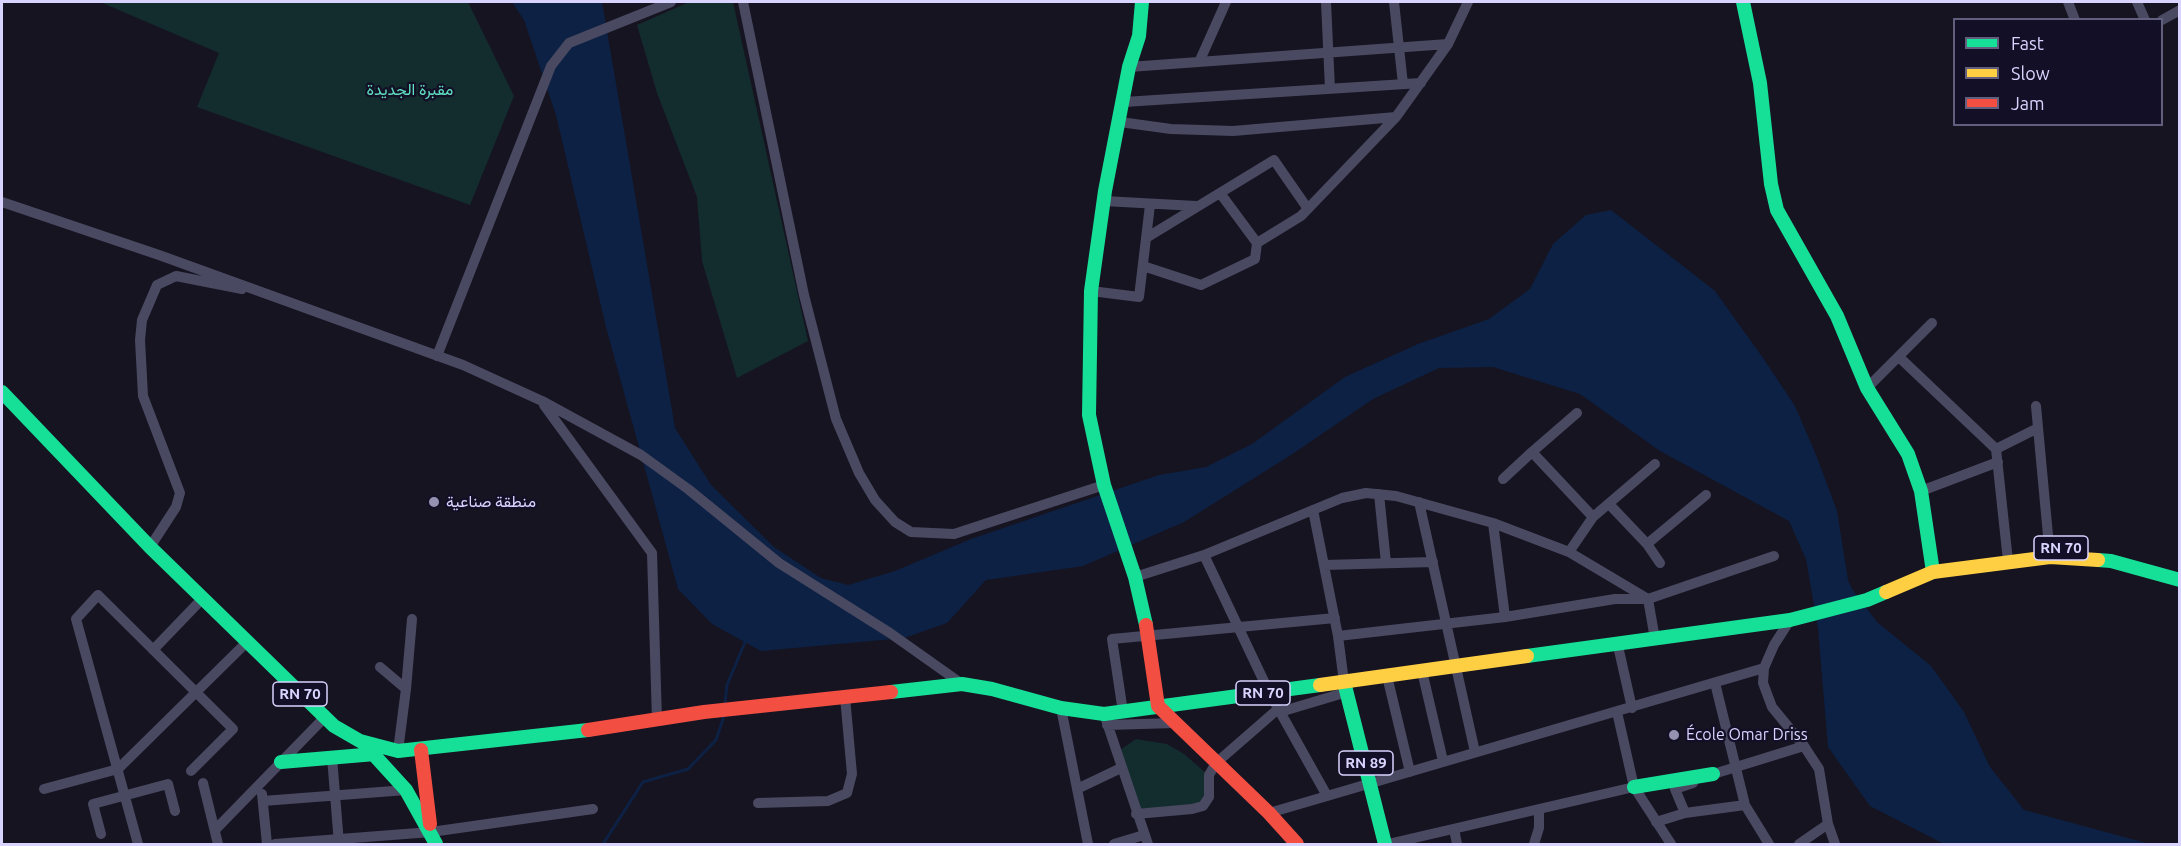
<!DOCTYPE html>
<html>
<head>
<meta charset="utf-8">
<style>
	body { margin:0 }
	#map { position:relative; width:2181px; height:846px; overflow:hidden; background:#161421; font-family:Ubuntu,sans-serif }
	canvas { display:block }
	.frame { position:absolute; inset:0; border:3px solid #d9d4ff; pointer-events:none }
	.legend { position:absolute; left:1953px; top:18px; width:210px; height:108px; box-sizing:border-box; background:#130f26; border:2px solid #625e7d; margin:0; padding:8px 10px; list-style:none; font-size:18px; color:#d9d4ff }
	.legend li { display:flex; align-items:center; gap:12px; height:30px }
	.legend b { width:30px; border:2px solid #625e7d }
</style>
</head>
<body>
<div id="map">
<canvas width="2181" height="846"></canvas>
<div class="frame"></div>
<ul class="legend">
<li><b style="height:8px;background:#16e098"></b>Fast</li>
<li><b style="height:8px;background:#ffcf43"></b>Slow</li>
<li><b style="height:8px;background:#f24e42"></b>Jam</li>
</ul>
</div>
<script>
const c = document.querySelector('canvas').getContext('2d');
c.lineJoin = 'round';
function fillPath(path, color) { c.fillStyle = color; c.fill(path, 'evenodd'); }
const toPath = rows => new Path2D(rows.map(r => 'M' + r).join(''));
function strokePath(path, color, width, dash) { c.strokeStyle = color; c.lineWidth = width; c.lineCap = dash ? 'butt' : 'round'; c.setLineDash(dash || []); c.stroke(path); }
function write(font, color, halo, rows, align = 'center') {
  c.font = font + ' Ubuntu,Vazirmatn,sans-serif'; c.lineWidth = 4.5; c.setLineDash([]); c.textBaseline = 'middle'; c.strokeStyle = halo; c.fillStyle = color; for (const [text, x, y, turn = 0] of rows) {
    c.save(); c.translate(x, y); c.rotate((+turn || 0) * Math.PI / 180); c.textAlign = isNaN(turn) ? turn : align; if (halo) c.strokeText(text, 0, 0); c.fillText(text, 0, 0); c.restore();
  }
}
fillPath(toPath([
	[100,2,468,2,514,96,470,205,197,107,219,53],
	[689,2,733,2,808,341,737,378,702,261,697,197,657,93,637,25],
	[1136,739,1167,744,1184,754,1206,773,1205,798,1200,805,1140,809,1120,750]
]), '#132c2d');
fillPath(toPath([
	[512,2,602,2,675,428,711,485,774,547,821,578,848,585,895,571,971,539,1159,475,1206,467,1252,444,1345,377,1418,344,1489,319,1530,289,1553,244,1586,215,1611,210,1715,291,1763,358,1795,406,1816,455,1837,511,1848,580,1852,589,1877,622,1931,666,1964,712,1990,767,2024,810,2150,844,1944,844,1870,806,1828,747,1818,628,1806,559,1789,521,1660,451,1580,394,1493,367,1439,368,1373,399,1291,455,1184,522,1083,566,986,580,947,623,904,638,761,651,712,624,678,589,606,327,556,115,524,20]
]), '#0d2144');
strokePath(toPath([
	[725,703,727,685,745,642],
	[603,844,643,782,688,769,716,740,724,716]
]), '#0d2144', 3);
strokePath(toPath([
	[743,2,804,295,836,419,859,473,875,500,895,522,911,532,954,534,1104,485],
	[1326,2,1330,89],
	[1394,2,1403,84],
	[2068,2,2075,20],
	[2137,2,2145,20],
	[2162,20,2180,10],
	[1200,60,1226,2],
	[1129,67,1448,44],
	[1124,102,1421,83],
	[1120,122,1171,129,1233,131,1396,117],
	[1220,193,1257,243],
	[1104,201,1196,206],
	[2,202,159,255,463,365,542,401,641,455,688,489,779,563,890,633,962,684],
	[1146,238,1274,160,1308,209],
	[1143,266,1201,285,1255,259,1257,243,1301,216,1396,117,1448,44,1468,2],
	[1091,291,1139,297,1150,205],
	[437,356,551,66,569,43,671,2],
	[1899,357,1996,449,2008,561],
	[1867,388,1932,323],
	[544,405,652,553,657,721],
	[2036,406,2050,557],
	[1996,449,2038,428],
	[1532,452,1577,413],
	[1503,479,1532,452,1593,517],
	[1921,491,1998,462],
	[1379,494,1386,563],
	[1419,502,1475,752],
	[1609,504,1647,544,1660,563],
	[1313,510,1338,636,1344,682],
	[1493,523,1505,617],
	[1647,544,1706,495],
	[150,547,176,507,180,493,143,396,140,340,142,320,157,285,176,276,242,289],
	[1569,552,1593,517,1655,464],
	[1204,555,1269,692,1326,794],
	[1324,565,1433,562],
	[1135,577,1204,555,1342,498,1366,493,1396,496,1493,523,1569,552,1648,599,1655,639],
	[1790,620,1774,645,1764,668,1763,683,1772,707,1804,746,1819,769,1828,824,1835,844],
	[1338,636,1505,617,1615,599,1648,599,1774,556],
	[1618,646,1632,708],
	[153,650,203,598],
	[380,667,406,689,398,751],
	[1422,671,1443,761],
	[1387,676,1410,772],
	[1715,683,1745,805,1769,844],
	[406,689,412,619],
	[1061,708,1088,844],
	[1123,712,1112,639,1335,618],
	[1280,712,1347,692],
	[1617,712,1634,787,1671,844],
	[1104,714,1148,844],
	[1107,725,1175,723],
	[332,757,339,844],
	[1707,776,1804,746],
	[203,783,218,844],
	[44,789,118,769,248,641],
	[1077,789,1121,768],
	[262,794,267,844],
	[263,801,406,790],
	[758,803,828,801,847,793,852,774,845,697],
	[1269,813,1764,668],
	[1685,813,1745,805],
	[1136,814,1192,809,1203,806,1209,797,1209,775,1216,763,1278,709],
	[1656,822,1685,813,1675,789,1693,783],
	[1454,829,1457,844],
	[215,830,325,717],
	[101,834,93,804,168,784,175,811],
	[138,844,76,619,98,595,233,729,191,771],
	[275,844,431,832,593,809],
	[1114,844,1144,835],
	[1388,844,1634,787],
	[1534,844,1539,828,1539,810],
	[1799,844,1828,824]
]), '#4a4962', 10);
strokePath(toPath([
	[1142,2,1139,36,1129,67,1105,191,1091,291,1089,415,1104,485,1135,577,1146,625],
	[1743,2,1760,83,1771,184,1777,210,1837,316,1867,388,1908,454,1921,491,1933,572],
	[2,392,150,547,334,726,360,741,398,751,588,730],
	[2098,560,2111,561,2180,580],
	[1527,656,1790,620,1867,600,1886,592],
	[1344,682,1385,844],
	[891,692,962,684,992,689,1061,708,1104,714,1320,685],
	[364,744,406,790,436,844],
	[281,762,375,754],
	[1634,787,1713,774]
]), '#16e098', 14);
strokePath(toPath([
	[1886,592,1933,572,2050,557,2098,560],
	[1320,685,1527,656]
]), '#ffcf43', 14);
strokePath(toPath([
	[1146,625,1158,706,1269,813,1297,844],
	[588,730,704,712,891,692],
	[421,750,430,824]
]), '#f24e42', 14);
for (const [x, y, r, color] of [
	[434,502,6,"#9591b1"],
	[1674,735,6,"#9591b1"]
]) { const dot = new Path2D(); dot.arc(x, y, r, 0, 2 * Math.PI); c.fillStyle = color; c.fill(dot); strokePath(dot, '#130f26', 2); }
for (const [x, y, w] of [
	[2061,548,54],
	[1263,693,54],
	[300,694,54],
	[1366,763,54]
]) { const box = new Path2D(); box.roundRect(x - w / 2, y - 12, w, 24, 4.5); c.fillStyle = '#130f26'; c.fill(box); strokePath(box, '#d9d4ff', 1.5); }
write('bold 15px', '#d9d4ff', null, [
	["RN 70",2061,548],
	["RN 70",1263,693],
	["RN 70",300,694],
	["RN 89",1366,763]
]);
write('16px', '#5fe0c0', '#130f26', [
	["مقبرة الجديدة",410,90]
]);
write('16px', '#d9d4ff', '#130f26', [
	["منطقة صناعية",446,502],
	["École Omar Driss",1686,735]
], 'left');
</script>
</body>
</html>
